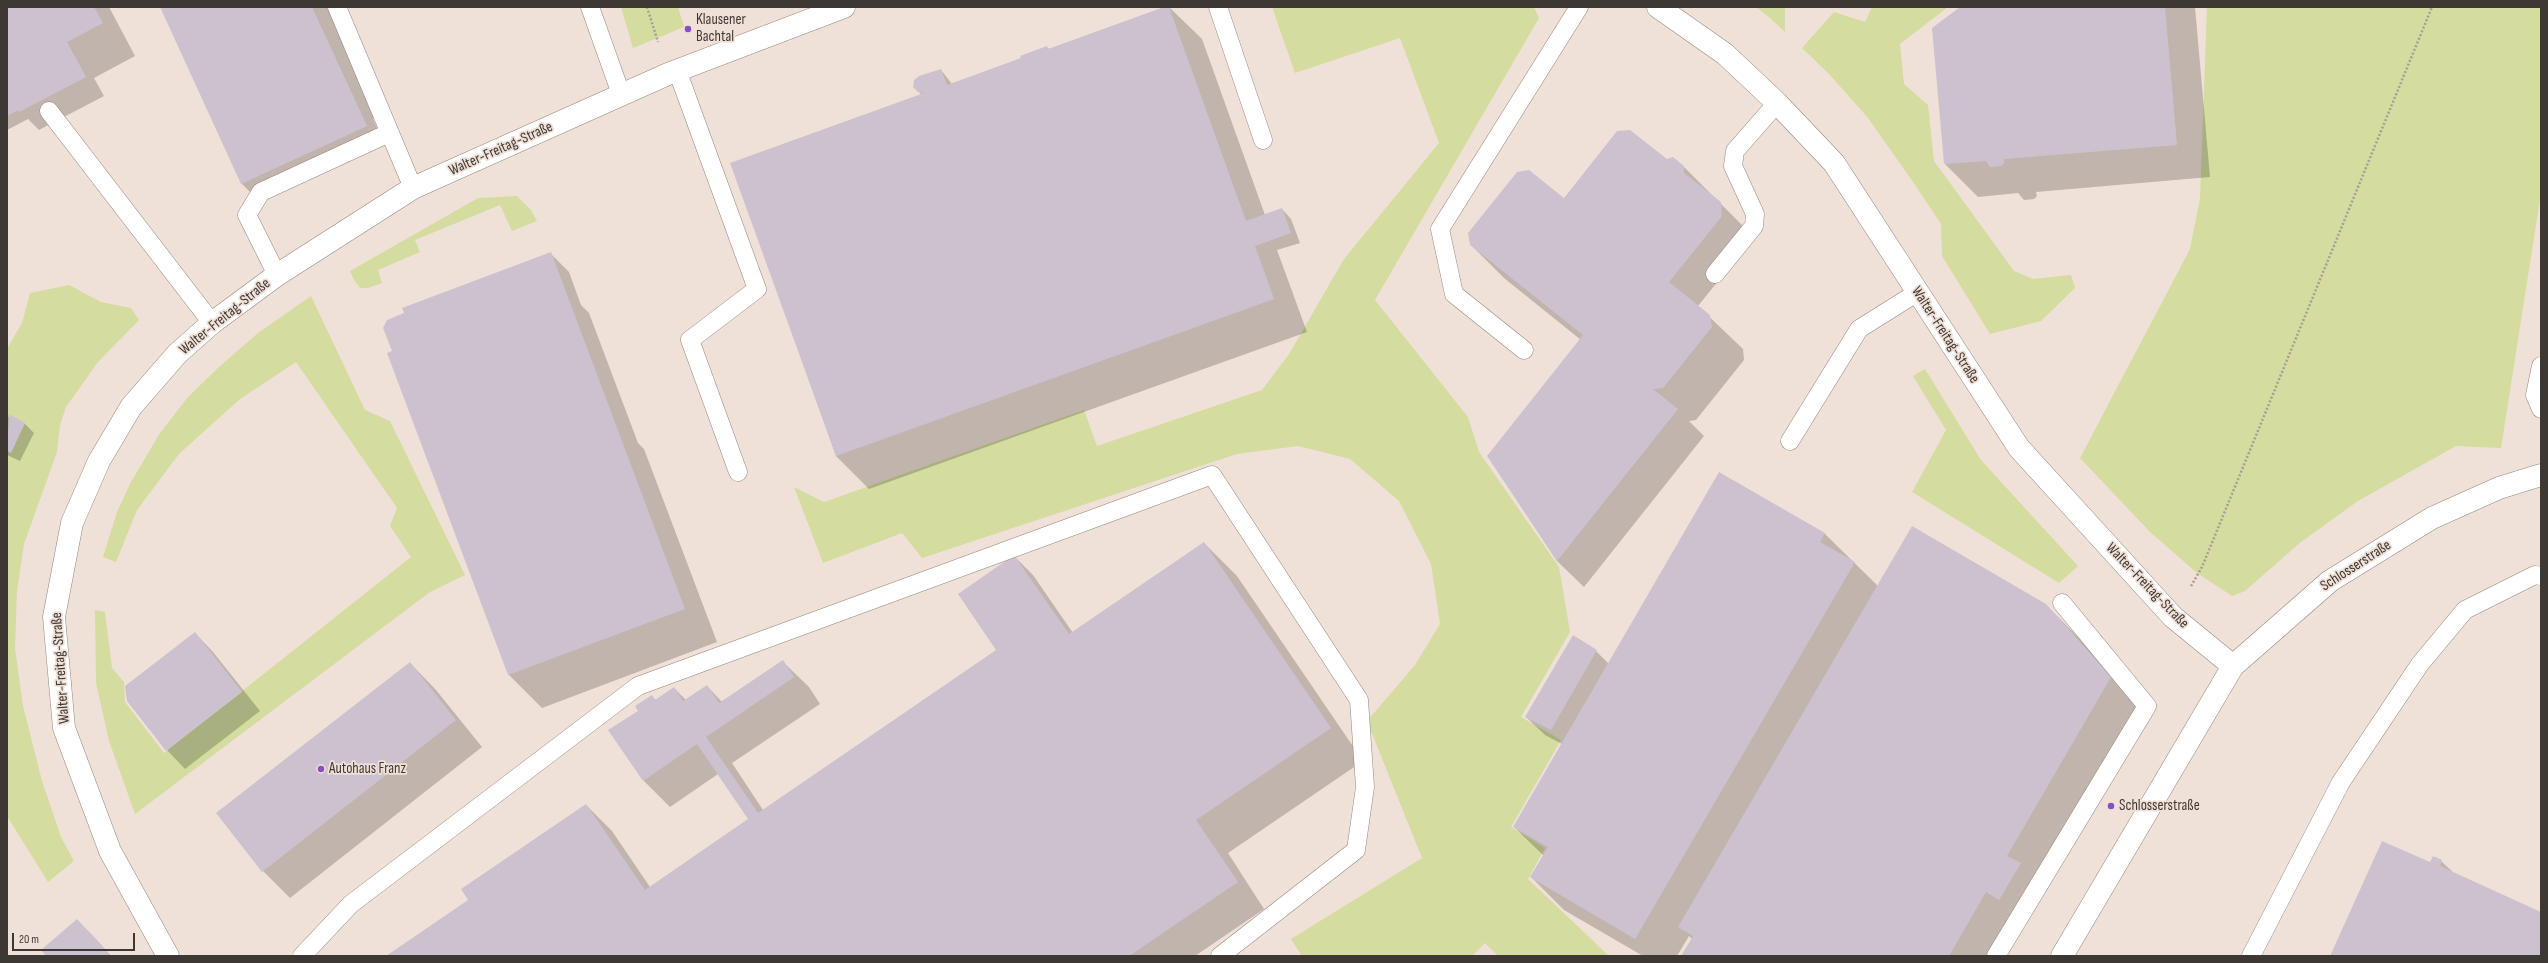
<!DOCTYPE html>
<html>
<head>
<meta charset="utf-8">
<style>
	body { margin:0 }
	#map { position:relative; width:2548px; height:963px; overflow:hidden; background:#f0e1d8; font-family:"Sofia Sans Condensed",sans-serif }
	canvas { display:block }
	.frame { position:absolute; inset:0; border:8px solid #3e3835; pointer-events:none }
	.scale { position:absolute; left:12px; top:933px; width:123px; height:18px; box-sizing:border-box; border:2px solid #3e3835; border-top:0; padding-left:5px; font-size:12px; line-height:14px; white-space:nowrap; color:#3e3835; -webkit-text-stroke:3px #f0e1d8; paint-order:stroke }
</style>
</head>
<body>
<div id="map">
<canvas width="2548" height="963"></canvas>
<div class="frame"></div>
<div class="scale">20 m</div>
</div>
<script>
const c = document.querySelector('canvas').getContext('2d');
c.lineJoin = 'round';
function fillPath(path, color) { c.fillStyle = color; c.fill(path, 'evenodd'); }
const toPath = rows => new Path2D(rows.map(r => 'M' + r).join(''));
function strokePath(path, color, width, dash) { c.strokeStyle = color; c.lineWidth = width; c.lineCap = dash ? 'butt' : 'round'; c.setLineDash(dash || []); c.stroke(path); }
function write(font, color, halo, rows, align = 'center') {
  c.font = font + ' "Sofia Sans Condensed",sans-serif'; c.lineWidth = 3.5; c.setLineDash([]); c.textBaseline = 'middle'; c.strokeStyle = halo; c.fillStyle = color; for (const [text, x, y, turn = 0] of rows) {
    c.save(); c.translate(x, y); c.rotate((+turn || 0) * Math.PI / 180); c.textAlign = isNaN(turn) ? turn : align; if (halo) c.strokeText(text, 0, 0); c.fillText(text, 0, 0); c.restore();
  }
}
fillPath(toPath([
	[621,7,678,7,684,27,633,48],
	[1272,7,1534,7,1539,18,1375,300,1468,417,1479,452,1559,567,1570,632,1521,717,1561,740,1511,827,1545,848,1528,879,1609,956,1498,956,1485,943,1472,956,1302,956,1291,939,1422,858,1367,721,1415,665,1440,624,1431,564,1399,501,1350,459,1298,446,1237,454,922,558,902,533,823,563,794,487,824,502,1084,410,1097,446,1262,390,1289,354,1344,259,1439,143,1400,38,1295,73],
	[1756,7,1785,7,1785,32,1769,17],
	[1872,7,1948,7,1900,44,1904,84,1928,105,1934,161,2014,271,2033,279,2071,275,2075,288,2041,321,1990,334,1942,256,1941,224,1913,182,1868,118,1830,75,1802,48,1834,12,1865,22],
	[2207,7,2541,7,2541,193,2501,448,2456,446,2358,501,2301,542,2245,591,2232,596,2197,573,2150,532,2080,458,2190,249,2200,198],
	[517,196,531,210,537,221,512,231,500,205,415,240,420,252,378,270,382,283,368,288,360,288,354,280,350,271,478,198],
	[69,285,101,302,131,308,139,320,98,362,66,407,60,425,57,452,24,544,17,591,15,648,23,706,42,781,61,837,74,861,48,882,7,816,7,349,22,323,30,293],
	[311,296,365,410,390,421,465,575,430,592,135,814,109,741,96,683,95,610,105,612,112,668,124,682,125,702,164,753,411,557,390,526,397,508,296,362,240,399,179,454,137,510,116,562,103,557,117,512,131,482,160,433,188,397,219,367,258,333],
	[1925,369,1981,460,2078,566,2059,583,1912,492,1946,430,1913,376]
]), '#d4dc9f');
fillPath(toPath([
	[7,7,109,7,135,56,94,78,104,96,39,130,28,119,7,130],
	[161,7,330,7,380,116,373,119,385,145,260,202,242,184],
	[1169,7,1202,39,1265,215,1282,209,1291,219,1300,243,1277,250,1307,332,869,489,836,456,732,164,922,95,916,89,941,70,952,84,1022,59,1047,47,1049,49],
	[1961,7,2195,7,2210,177,2036,192,2037,196,2034,199,2024,200,2018,193,1978,197,1945,164,1933,29],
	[1667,160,1684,167,1747,230,1749,243,1698,306,1743,349,1744,360,1696,420,1689,421,1704,436,1584,587,1557,561,1488,456,1581,340,1504,278,1471,245],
	[550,253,569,272,581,305,589,313,638,443,644,449,717,642,542,708,509,675],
	[9,416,25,424,34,433,20,461,7,455,7,420],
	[1756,494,1825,534,1878,586,2045,604,2079,638,2143,711,2001,956,1682,956,1692,939,1689,936,1677,956,1643,956,1564,910,1531,877,1544,856,1514,827,1562,744,1545,735,1526,717,1596,651,1609,664],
	[1204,543,1237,576,1363,761,1228,853,1264,909,1195,956,388,956,468,902,586,805,612,831,650,887,749,819,718,774,670,807,644,781,639,711,651,696,656,700,674,688,686,700,707,686,722,702,782,661,809,687,820,704,732,763,763,810,997,650,1014,556,1033,575,1073,633],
	[195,633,213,652,260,711,185,769,167,750],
	[410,663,436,690,482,747,290,898,263,871],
	[2441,861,2455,874,2541,913,2541,956,2331,956,2431,863],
	[77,920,96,939,111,956,48,956]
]), '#0003');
fillPath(toPath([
	[7,7,94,7,103,23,67,42,86,77,19,112,18,110,7,116],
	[160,7,312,7,367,126,241,184],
	[1164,7,1169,7,1246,221,1282,208,1291,233,1255,246,1274,299,836,456,730,163,924,93,918,92,913,87,914,80,919,76,941,69,947,85,1021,58,1020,56,1047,46,1048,49],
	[1960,7,2165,7,2177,145,2004,159,2004,163,2001,166,1990,167,1986,161,1944,164,1932,28],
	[1630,130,1667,159,1673,157,1684,166,1684,173,1721,202,1722,216,1669,282,1710,315,1712,327,1663,388,1653,389,1678,409,1557,561,1487,456,1583,335,1470,245,1468,233,1517,172,1529,170,1564,198,1617,131],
	[551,252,685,609,508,675,387,353,392,351,383,328,387,320,404,313,402,308],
	[9,414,25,423,11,453,7,451],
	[1719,472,1825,533,1820,542,1855,562,1635,939,1530,877,1548,847,1513,827],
	[1912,526,2046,604,2111,677,2007,856,2021,863,1999,900,1986,892,1949,956,1681,956,1693,936,1678,927],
	[1204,542,1331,728,1196,820,1238,882,1129,956,386,956,468,900,461,889,586,804,645,890,748,819,697,744,643,781,608,730,638,711,635,706,652,695,655,700,674,687,683,701,707,685,719,703,783,660,794,677,706,737,758,813,996,650,958,594,1014,555,1069,634],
	[195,632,242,692,166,751,127,701,125,686],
	[1573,635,1597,650,1551,730,1525,717],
	[410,662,456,720,262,872,216,813],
	[2382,841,2430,862,2433,856,2442,860,2440,866,2541,912,2541,956,2330,956],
	[77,919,111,956,46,956,41,950]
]), '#ccc2cf');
const lane = toPath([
	[337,7,413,188],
	[590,7,621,94],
	[1218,7,1263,140],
	[677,70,757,289,690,340,738,472],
	[49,111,212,323],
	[1715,274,1754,226,1755,214,1733,166,1735,151,1777,103],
	[277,275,247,215,261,192,389,133],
	[1524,350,1454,294,1440,229,1579,7],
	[2541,366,2535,395,2541,409],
	[1790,441,1859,329,1918,292],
	[302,956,351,904,638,686,1212,475,1359,700,1365,787,1356,850,1220,956],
	[1996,956,2147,706,2062,603],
	[2251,956,2341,782,2420,664,2465,610,2535,575,2541,576]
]);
const secondary = toPath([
	[1658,7,1725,54,1777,103,1834,163,2019,448,2173,617,2233,666],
	[168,956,110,851,64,728,54,617,72,523,99,461,131,407,177,354,212,323,277,275,413,188,668,74,844,7],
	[2062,956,2233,666,2330,581,2432,518,2499,488,2541,475]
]);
strokePath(lane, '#95877f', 19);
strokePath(secondary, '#95877f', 23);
strokePath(toPath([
	[647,7,658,42],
	[2191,586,2202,567,2432,7]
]), '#a99d97', 2.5, [2, 2]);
strokePath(lane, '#fff', 18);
strokePath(secondary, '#fff', 22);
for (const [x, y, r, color] of [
	[688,29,4,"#894ec4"],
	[321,769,4,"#894ec4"],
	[2111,806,4,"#894ec4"]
]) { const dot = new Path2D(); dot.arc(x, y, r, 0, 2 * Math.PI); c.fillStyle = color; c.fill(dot); strokePath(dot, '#f0e1d8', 1.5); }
write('15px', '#3e3835', '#f0e1d8', [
	["Klausener",696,20],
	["Bachtal",696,37],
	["Autohaus Franz",329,769],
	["Schlosserstraße",2119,806]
], 'left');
write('15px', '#3e3835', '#f0e1d8', [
	["Walter-Freitag-Straße",501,149,-24],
	["Walter-Freitag-Straße",225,317,-39],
	["Walter-Freitag-Straße",1945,335,57],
	["Schlosserstraße",2356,566,-33],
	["Walter-Freitag-Straße",2147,586,46],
	["Walter-Freitag-Straße",61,668,-94]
]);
</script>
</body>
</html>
